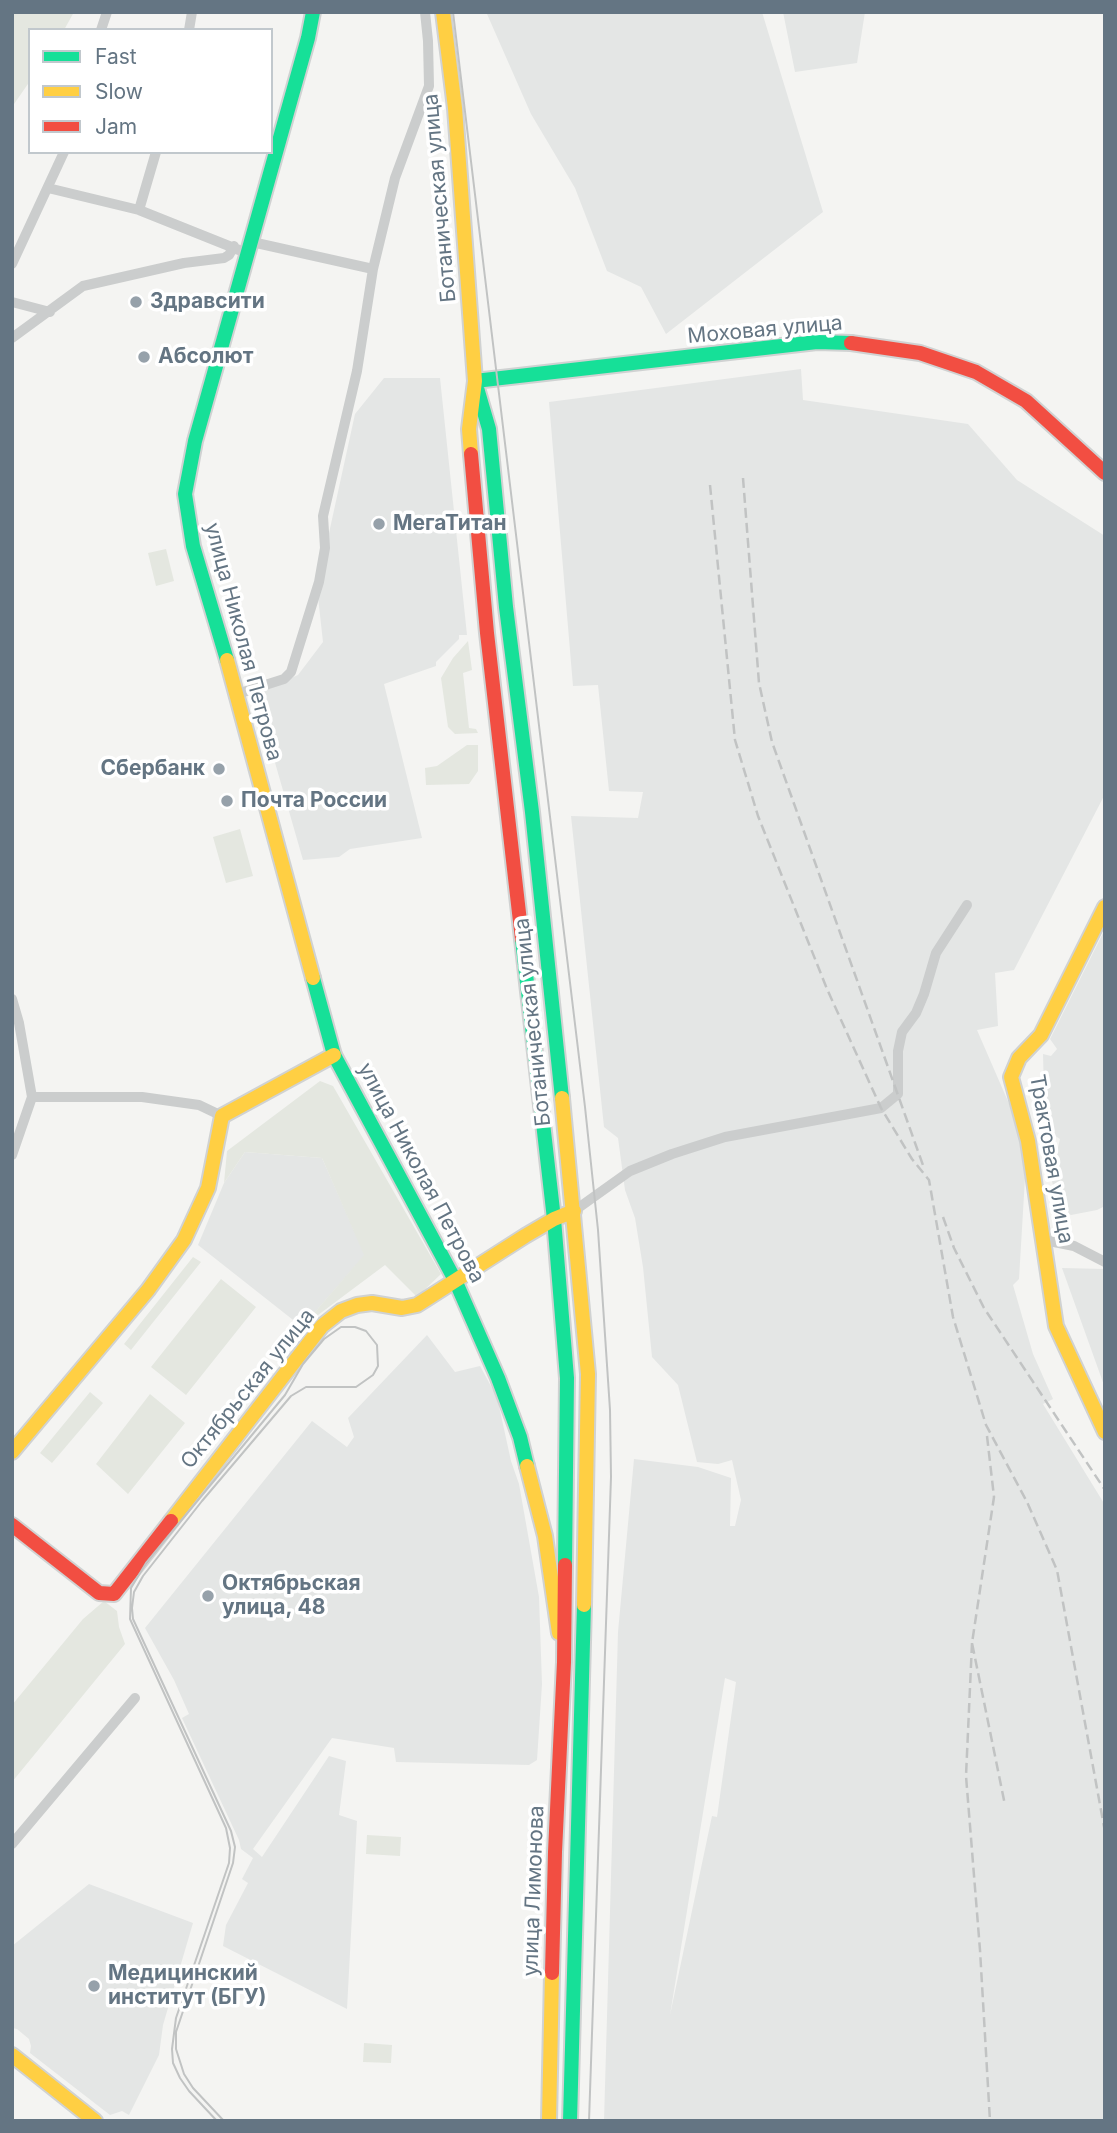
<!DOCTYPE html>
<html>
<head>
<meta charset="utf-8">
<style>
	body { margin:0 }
	#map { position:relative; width:1117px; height:2133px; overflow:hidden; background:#f4f4f2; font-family:Inter,sans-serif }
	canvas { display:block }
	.frame { position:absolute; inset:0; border:14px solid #647583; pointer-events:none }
	.legend { position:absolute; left:28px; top:28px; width:245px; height:126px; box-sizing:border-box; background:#fff; border:2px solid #c1c8cd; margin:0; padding:9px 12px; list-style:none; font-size:21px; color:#647583 }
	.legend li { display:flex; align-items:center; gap:14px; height:35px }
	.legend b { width:35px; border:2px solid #c1c8cd }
</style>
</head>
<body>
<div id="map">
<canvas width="1117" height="2133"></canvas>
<div class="frame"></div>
<ul class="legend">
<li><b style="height:9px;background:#16e098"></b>Fast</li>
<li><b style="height:9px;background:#ffcf43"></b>Slow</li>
<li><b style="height:9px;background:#f24e42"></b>Jam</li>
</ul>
</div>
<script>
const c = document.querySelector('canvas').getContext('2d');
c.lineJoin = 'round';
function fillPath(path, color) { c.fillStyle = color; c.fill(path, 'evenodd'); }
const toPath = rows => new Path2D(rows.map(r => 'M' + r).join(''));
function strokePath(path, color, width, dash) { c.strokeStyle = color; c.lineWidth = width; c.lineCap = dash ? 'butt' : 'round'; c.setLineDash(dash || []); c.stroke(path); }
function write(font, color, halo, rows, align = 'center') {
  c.font = font + ' Inter,sans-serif'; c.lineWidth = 7; c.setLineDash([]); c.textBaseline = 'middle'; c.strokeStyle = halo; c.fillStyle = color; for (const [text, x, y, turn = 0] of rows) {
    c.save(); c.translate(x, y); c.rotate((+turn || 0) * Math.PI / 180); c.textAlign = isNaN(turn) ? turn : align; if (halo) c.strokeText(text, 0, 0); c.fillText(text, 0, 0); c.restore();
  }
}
fillPath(toPath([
	[489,12,762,12,823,212,666,334,641,287,607,271,575,188,531,114,487,14],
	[783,12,865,12,857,63,795,72],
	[801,369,803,400,968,424,1017,480,1105,536,1105,794,1014,970,995,973,998,1026,977,1030,1010,1106,1022,1142,1025,1178,1019,1279,1013,1285,1033,1354,1053,1399,1043,1404,1105,1505,1105,2121,604,2121,618,1632,634,1459,698,1467,731,1478,730,1526,735,1526,741,1500,732,1460,718,1464,697,1462,678,1385,652,1357,643,1267,635,1218,625,1190,618,1138,604,1127,571,816,638,818,643,792,609,791,598,685,573,686,549,402],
	[725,1678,736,1682,717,1817,712,1816,670,2015],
	[384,378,440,378,467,635,459,635,459,639,436,662,436,666,384,684,422,838,350,849,339,857,303,860,255,693,298,675,323,642,317,588,355,414],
	[1105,929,1105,1206,1097,1210,1071,1215,1059,1210,1051,1177,1060,1139,1045,1129,1043,1054,1051,1056,1057,1049,1050,1039],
	[245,1152,322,1158,365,1255,302,1327,198,1245,224,1183],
	[1062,1268,1105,1269,1105,1388],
	[427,1335,455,1372,480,1366,497,1397,511,1461,519,1484,539,1597,542,1684,537,1760,529,1765,396,1762,394,1748,332,1738,253,1849,262,1857,329,1756,346,1761,339,1815,357,1821,347,2009,223,1946,226,1925,248,1883,242,1879,253,1858,241,1849,239,1840,182,1718,189,1714,174,1680,145,1628,312,1421,347,1447,354,1437,348,1418],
	[89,1884,193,1923,163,2025,159,2055,129,2115,122,2111,110,2115,30,2053,31,2046,29,2039,17,2029,12,2028,12,1946]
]), '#e4e6e5');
fillPath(toPath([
	[12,12,74,12,64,30,30,30,30,81,12,107],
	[166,549,174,581,156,586,148,553],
	[468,641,472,670,463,673,469,728,476,729,478,733,455,734,448,727,441,678,453,658],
	[467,745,478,745,478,771,469,784,426,785,425,768,437,766],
	[240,829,253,876,226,883,213,837],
	[320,1081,333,1086,441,1274,417,1297,385,1265,302,1327,364,1255,322,1158,245,1152,224,1183,227,1151],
	[193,1257,201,1262,131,1350,124,1344],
	[221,1279,256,1307,186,1395,151,1367],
	[90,1392,103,1403,52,1463,40,1453],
	[150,1394,185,1423,128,1494,96,1464],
	[104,1601,117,1611,119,1627,125,1644,12,1782,12,1705,83,1619],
	[367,1835,401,1837,400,1856,366,1854],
	[364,2043,392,2045,391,2063,363,2062]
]), '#e4e7e0');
const fast = toPath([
	[475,381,817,342,851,343],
	[477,388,489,429,506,607,532,812,562,1098],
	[227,660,193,546,185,494,195,441,308,38,313,12],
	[522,939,554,1219,567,1378,565,1565],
	[313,978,334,1055,455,1280,498,1378,520,1437,527,1466],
	[570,2121,584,1605]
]);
const slow = toPath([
	[443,12,455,108,475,381,469,429,471,454],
	[227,660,313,978],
	[1105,907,1041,1035,1019,1058,1011,1077,1028,1141,1056,1326,1105,1432],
	[562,1098,588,1374,584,1605],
	[12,1452,148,1290,184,1240,208,1188,222,1116,334,1055],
	[527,1466,545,1536,559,1633],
	[171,1521,322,1326,341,1311,357,1305,372,1303,402,1308,417,1305,525,1236,554,1219,574,1211],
	[12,2055,95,2121],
	[549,2121,552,1973]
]);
const jam = toPath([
	[851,343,920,353,976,372,1026,401,1105,473],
	[471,454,487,633,522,939],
	[12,1525,99,1593,114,1594,171,1521],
	[552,1973,555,1852,564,1662,565,1565]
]);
strokePath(fast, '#d0d2d2', 18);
strokePath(slow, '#d0d2d2', 18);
strokePath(jam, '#d0d2d2', 18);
strokePath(toPath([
	[101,30,107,12],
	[189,30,192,12],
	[48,188,139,210,249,254],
	[139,210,156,152],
	[252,242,373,269],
	[12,264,64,152],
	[12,302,50,312],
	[12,338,83,286,184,263,224,258,229,255,234,246],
	[237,694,284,679,291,672,319,582,325,548,323,516,357,371,373,269,395,178,429,86,428,41,425,12],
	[12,999,19,1023,32,1097,142,1097,199,1105,222,1116],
	[12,1155,32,1097],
	[574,1211,630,1171,672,1154,725,1137,881,1108,898,1094,898,1051,902,1032,916,1013,924,994,936,953,967,905],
	[1044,1240,1074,1246,1105,1262],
	[12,1844,135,1698]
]), '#cbcdcd', 10);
strokePath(fast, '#16e098', 14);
strokePath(slow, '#ffcf43', 14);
strokePath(jam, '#f24e42', 14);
strokePath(toPath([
	[453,12,585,1107,598,1230,610,1410,611,1477,589,2121],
	[217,2121,189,2091,180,2078,173,2063,172,2049,176,2018,229,1863,230,1848,226,1828,130,1619,131,1588,146,1563,285,1395,303,1364,324,1339,341,1327,355,1327,366,1331,377,1345,378,1366,373,1375,356,1387,306,1387,291,1396,202,1501,143,1576,134,1592,132,1608,133,1619,231,1831,235,1847,233,1863,176,2032,176,2049,184,2074,193,2088,224,2121]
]), '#c1c3c3', 2);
strokePath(toPath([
	[743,478,759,683,772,742,924,1168],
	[710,485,735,740,758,816,827,989,881,1108,912,1159,929,1180,953,1317,986,1425,1027,1502,1057,1570,1105,1832],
	[943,1217,954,1248,984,1308,1105,1490],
	[987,1436,994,1497,972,1643,1005,1805],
	[972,1643,966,1776,980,1950,990,2121]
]), '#c1c3c3', 2.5, [10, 5]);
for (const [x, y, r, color] of [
	[136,302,7,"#96a1aa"],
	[144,357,7,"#96a1aa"],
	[379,524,7,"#96a1aa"],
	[219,769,7,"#96a1aa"],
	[227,801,7,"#96a1aa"],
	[208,1596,7,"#96a1aa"],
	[94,1986,7,"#96a1aa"]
]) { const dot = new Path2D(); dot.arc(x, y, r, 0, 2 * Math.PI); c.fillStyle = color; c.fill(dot); strokePath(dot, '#fff', 2.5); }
write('21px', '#647583', '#fff', [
	["Ботаническая улица",440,198,-95],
	["Моховая улица",765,330,-5],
	["улица Николая Петрова",243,642,75],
	["Ботаническая улица",533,1022,-96],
	["Трактовая улица",1051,1159,80],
	["улица Николая Петрова",421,1173,62],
	["Октябрьская улица",248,1389,-51],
	["улица Лимонова",534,1891,-88]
]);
write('bold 21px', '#647583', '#fff', [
	["Здравсити",150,302],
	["Абсолют",158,357],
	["МегаТитан",393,524],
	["Сбербанк",205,769,"right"],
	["Почта России",241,801],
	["Октябрьская",222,1584],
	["улица, 48",222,1608],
	["Медицинский",108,1974],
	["институт (БГУ)",108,1998]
], 'left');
</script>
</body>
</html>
